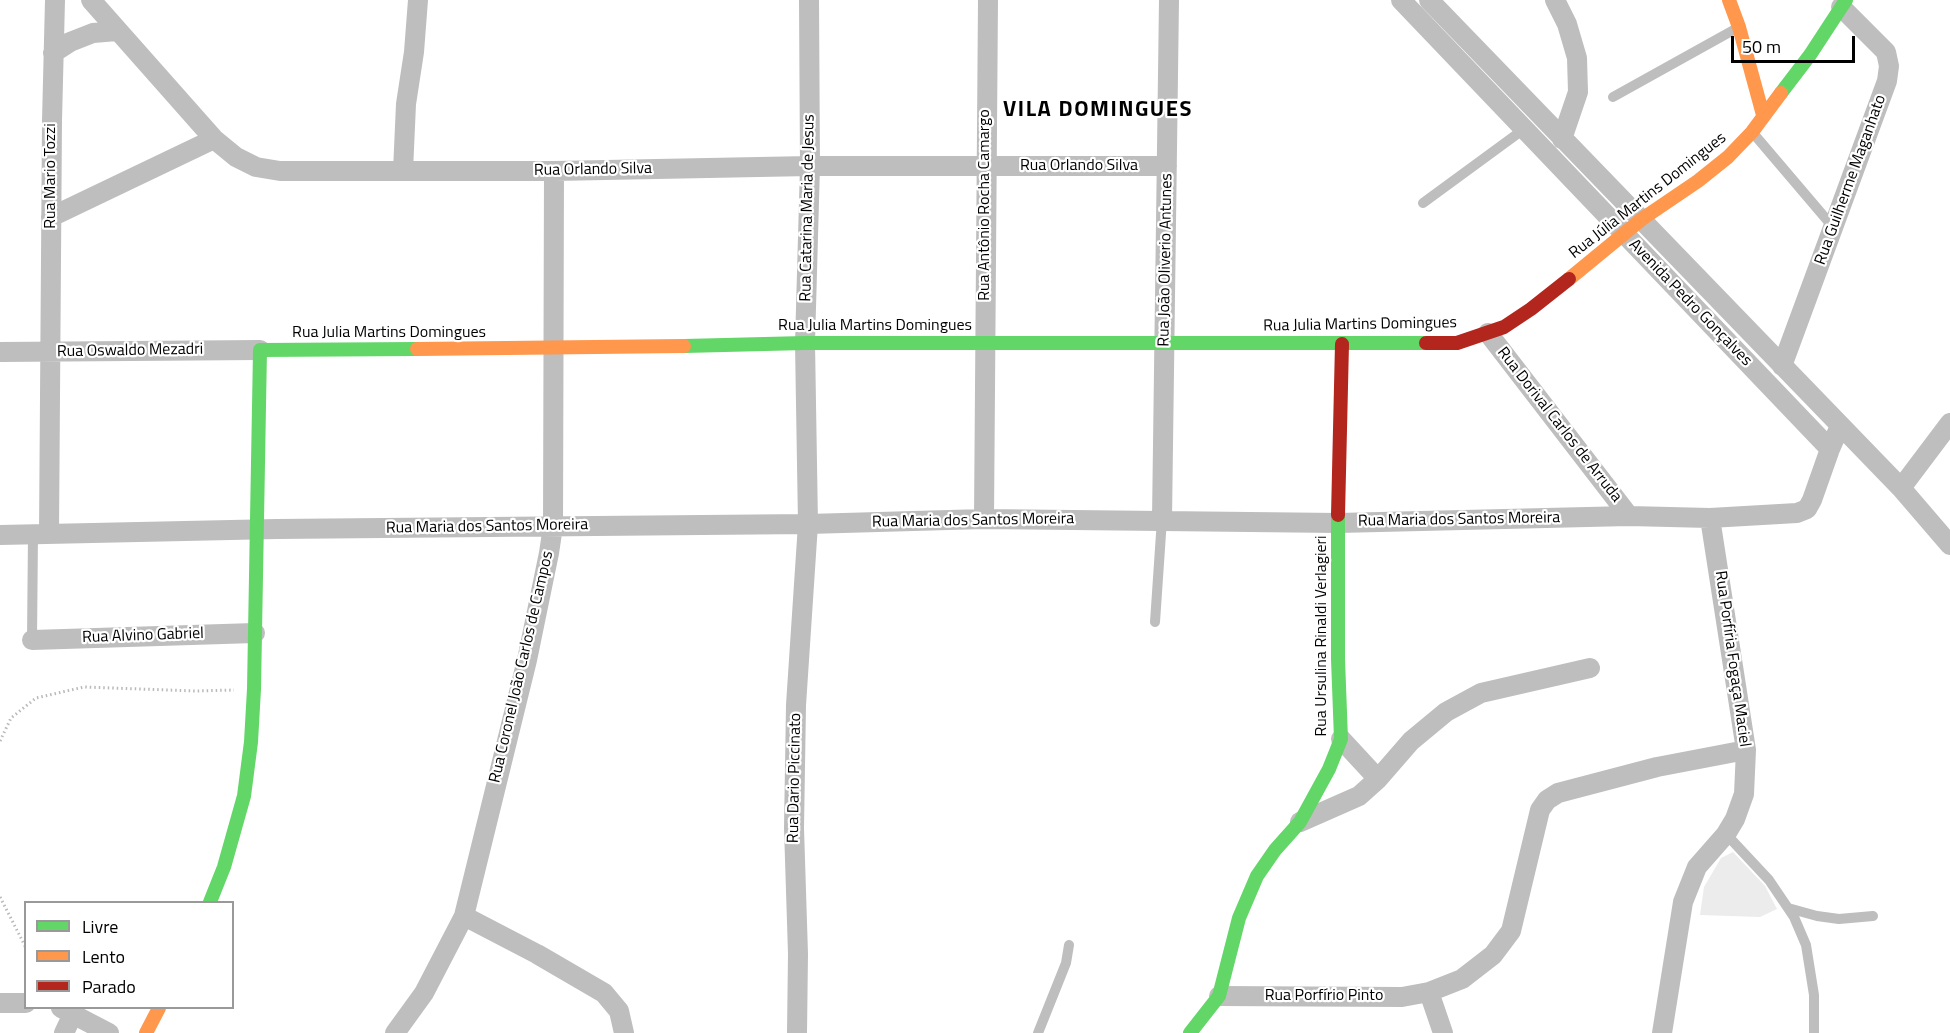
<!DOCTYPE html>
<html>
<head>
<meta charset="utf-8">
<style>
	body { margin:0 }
	#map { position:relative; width:1950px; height:1033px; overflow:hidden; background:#fff; font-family:"Titillium Web",sans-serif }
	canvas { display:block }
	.legend { position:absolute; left:24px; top:901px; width:210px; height:108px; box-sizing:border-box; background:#fff; border:2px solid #999; margin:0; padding:8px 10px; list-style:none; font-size:18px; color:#000 }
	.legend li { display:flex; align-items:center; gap:12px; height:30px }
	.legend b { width:30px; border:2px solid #999 }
	.scale { position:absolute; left:1731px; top:36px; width:124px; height:27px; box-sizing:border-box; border:3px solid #000; border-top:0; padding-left:8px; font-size:18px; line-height:21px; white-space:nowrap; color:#000; -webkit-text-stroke:4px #fff; paint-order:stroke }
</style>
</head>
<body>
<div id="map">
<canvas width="1950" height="1033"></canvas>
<ul class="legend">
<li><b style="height:8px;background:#63d668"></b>Livre</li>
<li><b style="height:8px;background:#ff974d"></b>Lento</li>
<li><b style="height:8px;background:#b3261e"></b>Parado</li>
</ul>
<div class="scale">50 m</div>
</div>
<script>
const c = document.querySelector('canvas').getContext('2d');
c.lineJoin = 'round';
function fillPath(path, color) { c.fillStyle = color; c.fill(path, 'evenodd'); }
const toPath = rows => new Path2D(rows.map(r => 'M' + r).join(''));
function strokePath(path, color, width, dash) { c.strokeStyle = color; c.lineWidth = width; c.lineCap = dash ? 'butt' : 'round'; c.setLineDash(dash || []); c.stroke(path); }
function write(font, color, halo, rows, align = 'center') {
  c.font = font + ' "Titillium Web",sans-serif'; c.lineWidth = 4.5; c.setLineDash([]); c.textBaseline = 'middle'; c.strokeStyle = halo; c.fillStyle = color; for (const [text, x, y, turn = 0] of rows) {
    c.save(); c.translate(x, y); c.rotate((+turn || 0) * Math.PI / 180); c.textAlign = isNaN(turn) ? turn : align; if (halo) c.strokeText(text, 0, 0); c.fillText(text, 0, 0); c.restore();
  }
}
fillPath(toPath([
	[1733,852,1765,886,1777,909,1760,917,1700,915,1704,887,1721,858]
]), '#ececec');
strokePath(toPath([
	[0,741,11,718,36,698,84,687,196,691,234,690],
	[0,897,26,948]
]), '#b9b9b9', 3, [1.5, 3]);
strokePath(toPath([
	[1613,97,1739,27],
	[1753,133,1833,227],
	[1423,203,1524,129],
	[1155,622,1162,519],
	[32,640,33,534],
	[1726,834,1769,880,1794,917,1806,945,1814,995,1814,1033],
	[1788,908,1817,916,1839,919,1873,916],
	[1038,1033,1066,963,1069,945]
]), '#bebebe', 10);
strokePath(toPath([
	[91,0,214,139,236,157,256,167,280,171,554,171,810,166,1167,166],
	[1401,0,1830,449],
	[1429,0,1901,488,1950,545],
	[1555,0,1567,24,1577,58,1578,92,1562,139],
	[53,53,70,42,93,33,117,31],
	[403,171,406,104,414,52,418,0],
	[51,217,214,139],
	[1488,333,1629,516],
	[0,352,260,350],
	[1782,366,1887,81,1889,66,1886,52,1841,7],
	[1901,488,1950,423],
	[984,519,988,0],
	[1162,519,1169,0],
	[49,534,52,121,55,0],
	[0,535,277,529,808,524,984,519,1338,523,1629,516,1710,518,1797,513,1807,509,1812,500,1830,449,1840,426],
	[32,640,255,633],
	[1378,779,1411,741,1446,712,1481,693,1590,668],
	[1300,822,1359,796,1378,779,1341,739],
	[464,916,537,954,604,993,619,1011,624,1033],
	[1219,996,1402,997,1429,992],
	[0,1003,26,1003],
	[61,1008,109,1033],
	[64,1033,73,1014],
	[395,1033,424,993,464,916,527,660,549,553,553,526,554,171],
	[797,1033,798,954,794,828,796,705,808,524,805,343,810,166,809,0],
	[1443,1033,1429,992,1462,979,1493,955,1511,931,1540,810,1547,800,1558,793,1657,767,1746,750],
	[1662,1033,1683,902,1697,867,1726,834,1735,819,1744,794,1746,750,1710,518]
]), '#bebebe', 20);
strokePath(toPath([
	[1781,93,1810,55,1846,0],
	[684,346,805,343,1426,343],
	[210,902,224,867,244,796,251,742,254,689,260,350,417,349],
	[1190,1033,1219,996,1239,918,1257,876,1275,850,1300,822,1329,769,1341,739,1338,659,1338,515]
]), '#63d668', 14);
strokePath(toPath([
	[1729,0,1739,27,1763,115],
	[1569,279,1642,219,1698,181,1728,157,1752,132,1781,93],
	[417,349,684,346],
	[146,1033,159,1008]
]), '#ff974d', 14);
strokePath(toPath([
	[1426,343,1457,343,1504,327,1531,309,1569,279],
	[1338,515,1342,344]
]), '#b3261e', 14);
write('16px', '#000', '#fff', [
	["Rua Orlando Silva",1079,166],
	["Rua Orlando Silva",593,170,-1],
	["Rua Mario Tozzi",51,176,-90],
	["Rua Guilherme Maganhato",1851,180,-70],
	["Rua Júlia Martins Domingues",1648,196,-38],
	["Rua Antônio Rocha Camargo",985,205,-90],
	["Rua Catarina Maria de Jesus",808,208,-89],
	["Rua João Oliverio Antunes",1166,260,-89],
	["Avenida Pedro Gonçalves",1690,303,46],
	["Rua Julia Martins Domingues",1360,325,-1],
	["Rua Julia Martins Domingues",875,326],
	["Rua Julia Martins Domingues",389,333],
	["Rua Oswaldo Mezadri",130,351,-1],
	["Rua Dorival Carlos de Arruda",1559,425,52],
	["Rua Maria dos Santos Moreira",1459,520,-1],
	["Rua Maria dos Santos Moreira",973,521,-1],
	["Rua Maria dos Santos Moreira",487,527,-1],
	["Rua Alvino Gabriel",143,636,-2],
	["Rua Ursulina Rinaldi Verlagieri",1322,636,-90],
	["Rua Porfíria Fogaça Maciel",1732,659,82],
	["Rua Coronel João Carlos de Campos",522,667,-77],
	["Rua Dario Piccinato",795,778,-89],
	["Rua Porfírio Pinto",1324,996]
]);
c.letterSpacing = '1.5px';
write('bold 22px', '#000', '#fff', [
	["VILA DOMINGUES",1098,111]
]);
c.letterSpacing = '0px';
</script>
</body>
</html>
